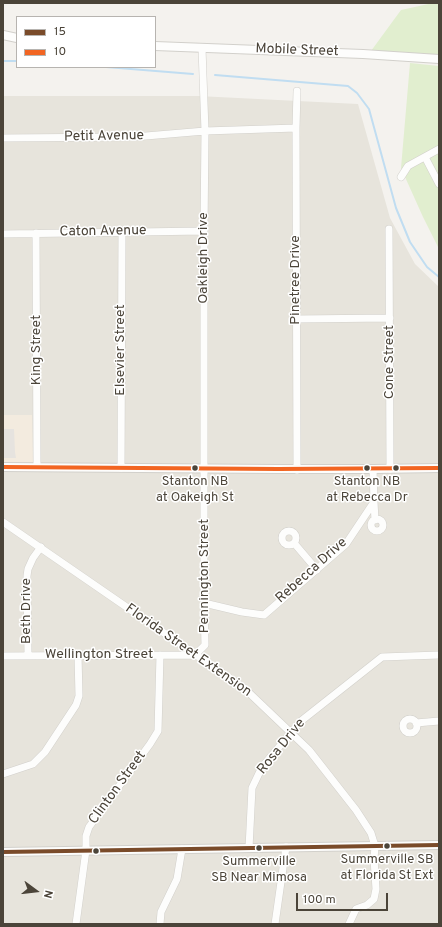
<!DOCTYPE html>
<html>
<head>
<meta charset="utf-8">
<style>
	body { margin:0 }
	#map { position:relative; width:442px; height:927px; overflow:hidden; background:#f4f2ee; font-family:Overpass,sans-serif }
	canvas { display:block }
	.frame { position:absolute; inset:0; border:4px solid #4b4439; pointer-events:none }
	.legend { position:absolute; left:16px; top:16px; width:140px; height:52px; box-sizing:border-box; background:#fff; border:1px solid #b7b4b0; margin:0; padding:5px 7px; list-style:none; font-size:12px; color:#4b4439 }
	.legend li { display:flex; align-items:center; gap:8px; height:20px }
	.legend b { width:20px; border:1px solid #b7b4b0 }
	.north { position:absolute; left:16px; top:871px; width:40px; height:40px; -webkit-text-stroke:3px #fff; paint-order:stroke; rotate:105deg; font-size:11px; font-weight:700; line-height:16px; text-align:center; color:#4b4439 }
	.north::after { content:''; display:block; margin:auto; width:14px; height:18px; background:#4b4439; clip-path:polygon(50% 0,100% 100%,50% 72%,0 100%) }
	.scale { position:absolute; left:296px; top:893px; width:92px; height:18px; box-sizing:border-box; border:2px solid #4b4439; border-top:0; padding-left:5px; font-size:12px; line-height:14px; white-space:nowrap; color:#4b4439; -webkit-text-stroke:3px #fff; paint-order:stroke }
</style>
</head>
<body>
<div id="map">
<canvas width="442" height="927"></canvas>
<div class="frame"></div>
<ul class="legend">
<li><b style="height:5px;background:#7a4b2a"></b>15</li>
<li><b style="height:5px;background:#f26522"></b>10</li>
</ul>
<div class="north">N</div>
<div class="scale">100 m</div>
</div>
<script>
const c = document.querySelector('canvas').getContext('2d');
c.lineJoin = 'round';
function fillPath(path, color) { c.fillStyle = color; c.fill(path, 'evenodd'); }
const toPath = rows => new Path2D(rows.map(r => 'M' + r).join(''));
function strokePath(path, color, width, dash) { c.strokeStyle = color; c.lineWidth = width; c.lineCap = dash ? 'butt' : 'round'; c.setLineDash(dash || []); c.stroke(path); }
function write(font, color, halo, rows, align = 'center') {
  c.font = font + ' Overpass,sans-serif'; c.lineWidth = 3; c.setLineDash([]); c.textBaseline = 'middle'; c.strokeStyle = halo; c.fillStyle = color; for (const [text, x, y, turn = 0] of rows) {
    c.save(); c.translate(x, y); c.rotate((+turn || 0) * Math.PI / 180); c.textAlign = isNaN(turn) ? turn : align; if (halo) c.strokeText(text, 0, 0); c.fillText(text, 0, 0); c.restore();
  }
}
fillPath(toPath([
	[3,96,198,96,358,104,390,218,415,264,439,287,439,924,3,924,3,465,32,416,3,415]
]), '#e7e4dc');
fillPath(toPath([
	[3,415,32,415,33,465,3,465]
]), '#f3ebdf');
fillPath(toPath([
	[433,3,439,3,439,55,371,51,401,10],
	[410,63,439,66,439,249,423,217,401,168]
]), '#e1eecf');
fillPath(toPath([
	[3,429,14,429,15,452,16,458,3,458]
]), '#e6e3df');
strokePath(toPath([
	[3,61,17,61],
	[106,67,193,74],
	[215,75,348,86,357,93,369,109,396,208,410,242,427,267,439,277]
]), '#c0ddf1', 2);
const minor = toPath([
	[297,91,296,128,297,470],
	[3,138,134,137,205,131,296,128],
	[425,157,439,184],
	[401,177,408,166,439,149],
	[389,229,390,469],
	[36,233,37,467],
	[3,234,204,231],
	[297,319,390,318],
	[121,468,122,232],
	[374,502,375,520],
	'371 525a6 6 0 1 1 12 0a6 6 0 1 1-12 0Z',
	[3,522,244,688,309,750,356,810,371,833,375,846,374,859,376,889,374,899,367,905,356,909,349,924],
	'282 538a7 7 0 1 1 14 0a7 7 0 1 1-14 0Z',
	[294,543,317,570],
	[204,603,242,612,264,615,346,544,374,502,373,469],
	[28,655,27,576,28,569,33,558,41,547],
	[3,656,195,655,205,645,204,603,204,231,205,131,202,48],
	'403 726a7 7 0 1 1 14 0a7 7 0 1 1-14 0Z',
	[416,723,439,721],
	[3,774,33,764,45,752,76,705,79,696,78,655],
	[249,848,252,788,262,767,301,721,382,657,439,655],
	[76,924,86,850,86,836,89,827,150,744,158,731,160,655],
	[160,924,161,912,177,879,182,849],
	[275,924,286,847]
]);
const tertiary = toPath([
	[3,35,17,38],
	[155,46,363,54,439,59],
	[3,467,278,469,373,469,439,468],
	[3,852,439,845]
]);
strokePath(minor, '#d2d0cb', 8);
strokePath(tertiary, '#d2d0cb', 10);
strokePath(minor, '#fdfdfc', 7);
strokePath(tertiary, '#fdfdfc', 8);
strokePath(toPath([
	[3,852,439,845]
]), '#7a4b2a', 4);
strokePath(toPath([
	[3,467,278,469,439,468]
]), '#f26522', 4);
for (const [x, y, r, color] of [
	[195,468,3.5,"#4b4439"],
	[367,468,3.5,"#4b4439"],
	[396,468,3.5,"#4b4439"],
	[387,846,3.5,"#4b4439"],
	[259,848,3.5,"#4b4439"],
	[96,851,3.5,"#4b4439"]
]) { const dot = new Path2D(); dot.arc(x, y, r, 0, 2 * Math.PI); c.fillStyle = color; c.fill(dot); strokePath(dot, '#fff', 1.5); }
write('13px', '#4b4439', '#fff', [
	["Stanton NB",195,482],
	["at Oakeigh St",195,498],
	["Stanton NB",367,482],
	["at Rebecca Dr",367,498],
	["Summerville SB",387,860],
	["at Florida St Ext",387,876],
	["Summerville",259,862],
	["SB Near Mimosa",259,878]
]);
write('14px', '#4b4439', '#fff', [
	["Mobile Street",297,51,2],
	["Petit Avenue",104,137,-1],
	["Caton Avenue",103,232,-1],
	["Oakleigh Drive",204,258,-90],
	["Pinetree Drive",296,280,-90],
	["King Street",37,350,-90],
	["Elsevier Street",121,350,-90],
	["Cone Street",390,362,-90],
	["Rebecca Drive",312,571,-42],
	["Pennington Street",205,576,-90],
	["Beth Drive",27,611,-90],
	["Florida Street Extension",188,651,35],
	["Wellington Street",99,655],
	["Rosa Drive",282,747,-51],
	["Clinton Street",118,788,-54]
]);
</script>
</body>
</html>
